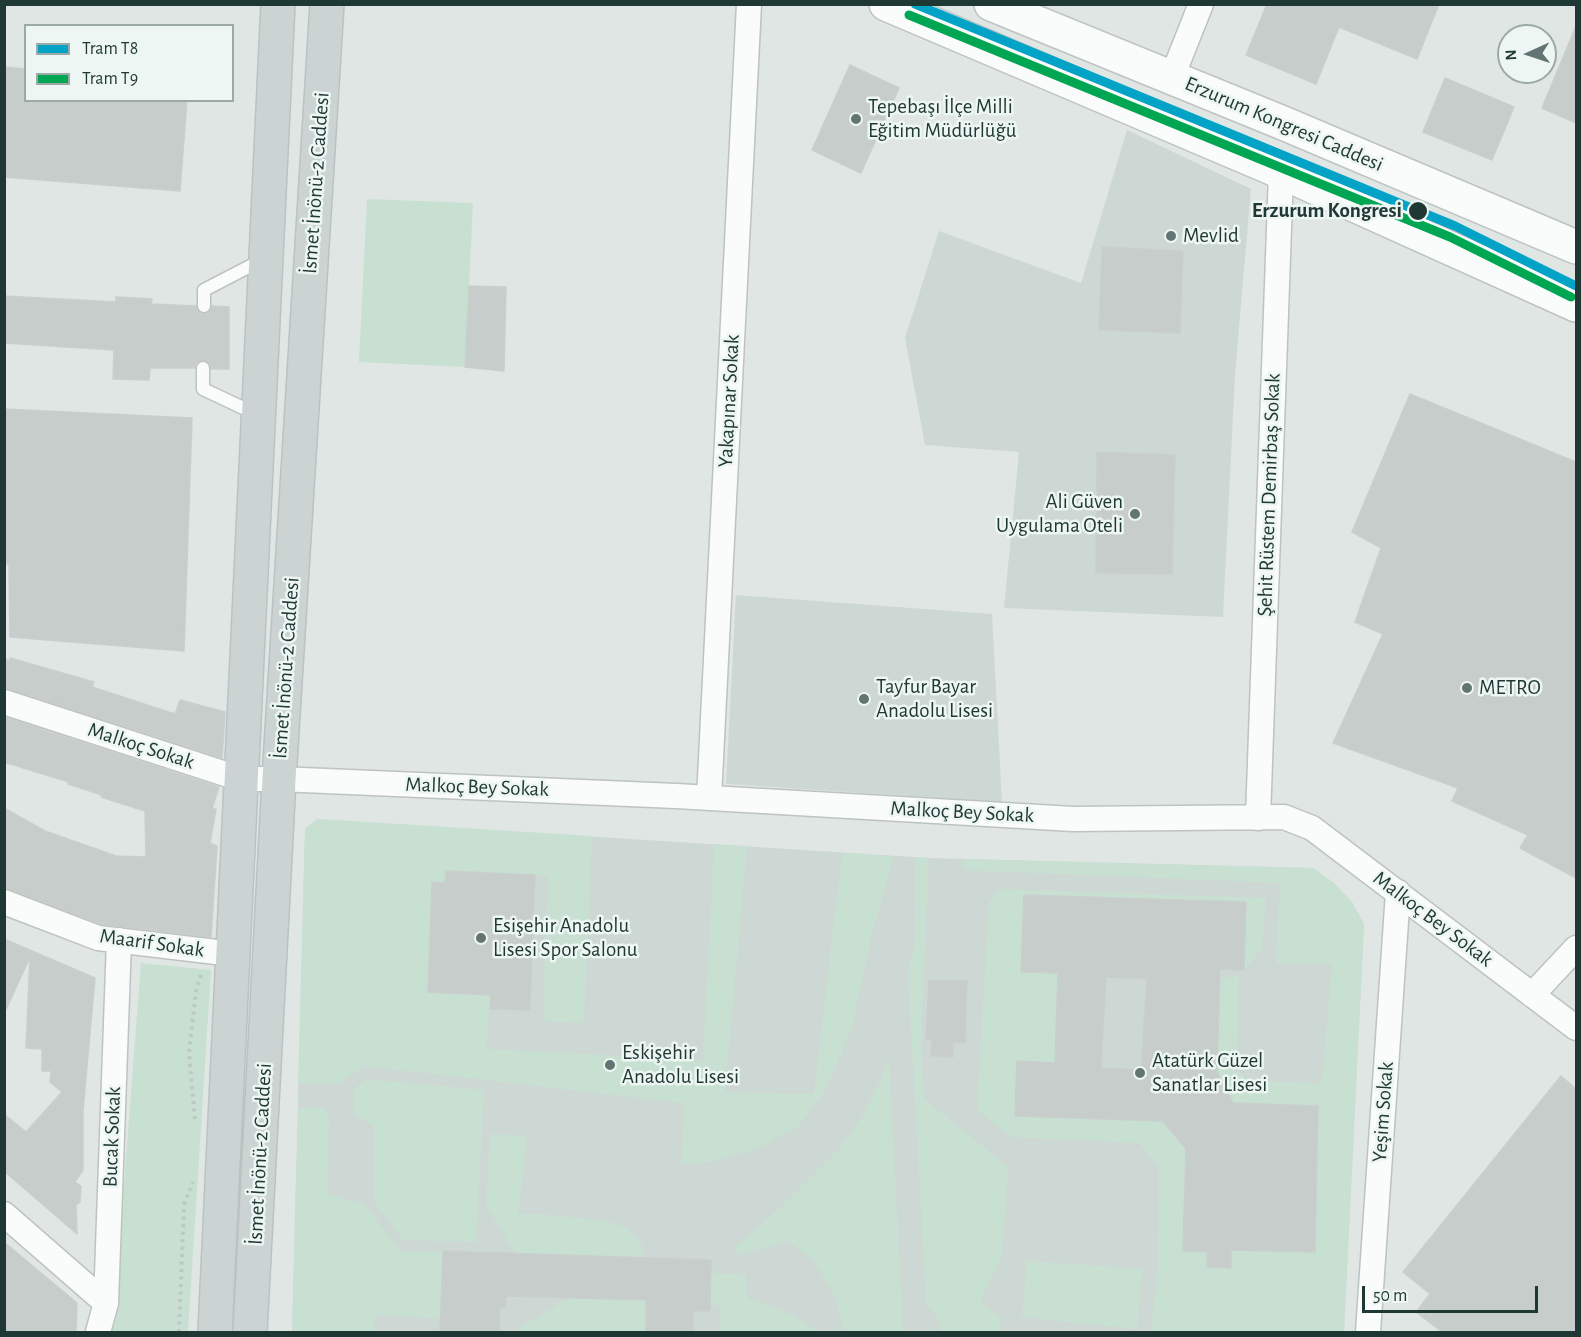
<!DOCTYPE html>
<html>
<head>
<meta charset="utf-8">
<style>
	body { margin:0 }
	#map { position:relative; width:1581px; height:1337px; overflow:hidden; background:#e0e6e4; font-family:"Alegreya Sans",sans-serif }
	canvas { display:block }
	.frame { position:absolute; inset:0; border:6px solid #1f3834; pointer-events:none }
	.legend { position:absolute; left:24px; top:24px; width:210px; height:78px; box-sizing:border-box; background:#edf6f2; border:2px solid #9baaa6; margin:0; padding:8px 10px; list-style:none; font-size:18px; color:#1f3834 }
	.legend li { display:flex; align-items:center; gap:12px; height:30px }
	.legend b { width:30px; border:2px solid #9baaa6 }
	.north { position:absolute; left:1497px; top:24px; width:60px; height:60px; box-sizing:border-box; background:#edf6f2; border:2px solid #9baaa6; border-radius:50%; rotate:267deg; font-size:16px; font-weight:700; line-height:24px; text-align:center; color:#1f3834 }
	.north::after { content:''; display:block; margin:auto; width:21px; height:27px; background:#637572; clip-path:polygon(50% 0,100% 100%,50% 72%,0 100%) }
	.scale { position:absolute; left:1362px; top:1286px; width:176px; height:27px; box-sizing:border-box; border:3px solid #1f3834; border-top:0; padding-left:8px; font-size:18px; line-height:21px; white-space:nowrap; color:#1f3834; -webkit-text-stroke:4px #edf6f2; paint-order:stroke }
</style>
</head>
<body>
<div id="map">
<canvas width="1581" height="1337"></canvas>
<div class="frame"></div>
<ul class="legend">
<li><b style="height:8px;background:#02a3c6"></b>Tram T8</li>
<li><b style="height:8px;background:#00a651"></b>Tram T9</li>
</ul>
<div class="north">N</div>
<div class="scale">50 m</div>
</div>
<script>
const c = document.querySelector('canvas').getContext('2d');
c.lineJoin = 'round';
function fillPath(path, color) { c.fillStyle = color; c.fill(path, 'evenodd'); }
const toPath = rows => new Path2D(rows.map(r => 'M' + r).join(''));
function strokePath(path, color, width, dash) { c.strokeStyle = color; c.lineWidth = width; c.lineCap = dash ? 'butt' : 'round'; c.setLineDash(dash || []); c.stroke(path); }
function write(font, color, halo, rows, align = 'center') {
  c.font = font + ' "Alegreya Sans",sans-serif'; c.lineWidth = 5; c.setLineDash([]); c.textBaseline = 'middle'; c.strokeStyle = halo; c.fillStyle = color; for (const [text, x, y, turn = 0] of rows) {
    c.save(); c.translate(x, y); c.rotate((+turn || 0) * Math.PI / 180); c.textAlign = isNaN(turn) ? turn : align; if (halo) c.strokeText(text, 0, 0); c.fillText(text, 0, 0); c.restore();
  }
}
fillPath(toPath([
	[1127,130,1251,189,1235,374,1223,617,1004,608,1019,452,925,445,905,338,939,231,1081,283],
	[736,595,992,614,1002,802,726,784],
	[317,819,929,858,1313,868,1334,883,1352,902,1364,924,1344,1332,292,1332,305,829]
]), '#cdd8d4');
fillPath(toPath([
	[367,199,473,203,465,367,359,362],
	[317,819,592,836,584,1023,543,1021,548,876,446,871,445,883,432,883,428,992,491,995,486,1049,703,1060,714,844,747,846,725,1093,814,1094,842,853,894,856,872,934,851,1031,825,1090,799,1126,757,1149,709,1162,682,1164,684,1103,365,1066,338,1084,298,1084,305,829],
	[915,857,929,858,921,1046,924,1099,1008,1167,1002,1257,980,1302,1001,1318,1000,1332,939,1332,940,1321,926,1303,908,973,915,940],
	[963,859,1313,868,1334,883,1352,902,1364,924,1344,1332,1151,1332,1158,1265,1159,1167,1139,1143,1010,1137,977,1109,989,902,1000,889,1266,898,1262,949,1244,970,1245,903,1024,896,1021,972,1058,973,1055,1063,1017,1061,1015,1116,1163,1121,1186,1149,1183,1251,1207,1252,1207,1267,1231,1268,1231,1250,1314,1252,1318,1106,1233,1103,1217,1072,1220,978,1239,976,1236,1071,1251,1081,1322,1083,1332,964,1276,963,1280,883,963,870],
	[141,963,211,970,188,1332,105,1332,120,1236],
	[889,1057,903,1332,842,1332,843,1329,836,1298,813,1260,788,1241,737,1255,735,1247,781,1207,838,1150,862,1117,881,1079],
	[366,1079,484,1090,476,1242,403,1240,373,1200,373,1125,354,1114,354,1089],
	[322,1107,329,1115,328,1194,365,1205,401,1251,443,1251,442,1289,451,1319,376,1315,374,1332,311,1331,311,1332,292,1332,298,1108],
	[490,1134,526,1136,524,1169,518,1214,539,1214,607,1221,625,1227,641,1243,645,1258,516,1254,486,1205],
	[1027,1261,1142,1269,1137,1329,1022,1317],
	[711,1273,746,1275,747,1298,769,1305,794,1316,819,1332,720,1332,720,1305,710,1305],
	[569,1298,646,1300,646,1332,513,1332]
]), '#c8e0d2');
const building = toPath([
	[1267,4,1439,4,1417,59,1339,27,1316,84,1246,55,1267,4],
	[1576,26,1576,123,1542,108,1576,26],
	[850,65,899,88,861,173,812,150,850,65],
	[4,67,26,69,26,100,187,100,180,191,4,177,4,67],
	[1445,78,1514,107,1492,160,1423,132,1445,78],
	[1102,247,1183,251,1180,333,1099,330,1102,247],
	[469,286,506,287,504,371,465,367,469,286],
	[4,296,116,302,116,297,152,299,151,304,196,306,197,311,203,314,209,313,212,306,229,307,229,369,211,369,210,363,202,360,196,363,195,368,150,368,149,380,113,379,114,350,4,343,4,296],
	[1410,394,1576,462,1576,878,1520,848,1528,835,1452,801,1458,788,1333,743,1383,634,1355,622,1381,548,1352,532,1410,394],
	[4,409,192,418,184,651,10,637,9,564,4,564,4,409],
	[1097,452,1175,455,1172,574,1096,573,1097,452],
	[10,658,94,682,92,687,175,714,180,700,225,712,222,758,4,688,4,659,10,661,10,658],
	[4,717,219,787,212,809,216,809,210,843,217,846,211,937,101,924,4,888,4,808,45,831,116,856,146,857,145,811,101,797,102,795,68,784,69,782,4,762,4,717],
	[446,871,535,875,530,1010,490,1009,491,995,428,992,432,882,445,883,446,871],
	[1024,895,1246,902,1244,970,1220,969,1217,1072,1233,1103,1318,1106,1315,1252,1231,1250,1231,1268,1207,1267,1207,1252,1183,1251,1186,1149,1163,1121,1015,1116,1017,1061,1055,1063,1058,973,1021,972,1024,895],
	[1106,977,1147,979,1141,1070,1101,1068,1106,977],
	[4,939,95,978,83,1111,83,1170,75,1182,81,1186,80,1202,76,1205,77,1234,4,1171,4,1114,26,1132,62,1092,50,1082,51,1071,42,1071,42,1049,26,1048,30,957,4,1014,4,939],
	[929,980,967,981,965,1043,953,1042,953,1057,931,1056,932,1039,926,1039,929,980],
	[1561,1076,1576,1089,1576,1332,1442,1332,1416,1312,1430,1294,1403,1272,1561,1076],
	[4,1242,77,1303,76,1332,4,1332,4,1242],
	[443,1251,711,1260,710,1311,693,1311,693,1332,646,1332,646,1300,506,1296,506,1307,500,1307,499,1332,440,1332,443,1251]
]);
fillPath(building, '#c7cdcb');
strokePath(building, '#c9cfcd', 1.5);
const lane = toPath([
	[204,306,204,290,262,260],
	[203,368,203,389,256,414]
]);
const street = toPath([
	[1172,77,1201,4],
	[4,702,241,779,279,779,676,796,1073,819,1284,817,1312,828,1576,1028],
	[709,798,749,4],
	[1258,818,1281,172],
	[4,902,98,938,233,954],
	[1532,995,1576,948],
	[4,1214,106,1303],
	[98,1332,106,1303,119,940],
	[1368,1332,1398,892]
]);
const secondary = toPath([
	[886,4,1281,172,1576,305],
	[991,4,1283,123,1576,247]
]);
const primary = toPath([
	[215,1332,278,4],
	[250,1332,279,779,327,4]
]);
strokePath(lane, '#bdc3c1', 15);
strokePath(street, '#bdc3c1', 27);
strokePath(secondary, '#bcc4c1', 36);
strokePath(primary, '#bac3c1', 36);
strokePath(toPath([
	[195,1119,189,1053,196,991,202,972],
	[179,1332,184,1205,193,1182]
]), '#bec7c5', 4, [3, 4.5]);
strokePath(lane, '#fafbfb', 12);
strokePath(street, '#fafbfb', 24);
strokePath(secondary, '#fafbfb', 33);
strokePath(primary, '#cbd4d2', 33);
strokePath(toPath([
	[915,4,1455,226,1576,286]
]), '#02a3c6', 9);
strokePath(toPath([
	[909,15,1450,237,1571,297]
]), '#00a651', 9);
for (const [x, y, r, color] of [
	[856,119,6,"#637572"],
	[1418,211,10,"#1f3834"],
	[1171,236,6,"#637572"],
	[1135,514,6,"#637572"],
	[1467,688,6,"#637572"],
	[864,699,6,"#637572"],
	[481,938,6,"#637572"],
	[610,1065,6,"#637572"],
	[1140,1073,6,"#637572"]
]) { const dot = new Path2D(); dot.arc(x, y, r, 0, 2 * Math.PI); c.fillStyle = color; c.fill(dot); strokePath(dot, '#edf6f2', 2); }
write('21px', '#1f3834', '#edf6f2', [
	["Tepebaşı İlçe Milli",868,107],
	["Eğitim Müdürlüğü",868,131],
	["Mevlid",1183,236],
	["Ali Güven",1123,502,"right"],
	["Uygulama Oteli",1123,526,"right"],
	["Tayfur Bayar",876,687],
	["Anadolu Lisesi",876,711],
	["METRO",1479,688],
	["Esişehir Anadolu",493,926],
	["Lisesi Spor Salonu",493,950],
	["Eskişehir",622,1053],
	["Anadolu Lisesi",622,1077],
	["Atatürk Güzel",1152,1061],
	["Sanatlar Lisesi",1152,1085]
], 'left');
write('21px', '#1f3834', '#edf6f2', [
	["Erzurum Kongresi Caddesi",1284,124,23],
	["İsmet İnönü-2 Caddesi",316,183,-86],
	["Yakapınar Sokak",729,401,-87],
	["Şehit Rüstem Demirbaş Sokak",1269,495,-88],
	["İsmet İnönü-2 Caddesi",286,668,-86],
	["Malkoç Sokak",141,746,18],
	["Malkoç Bey Sokak",477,787,2],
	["Malkoç Bey Sokak",962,812,3],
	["Malkoç Bey Sokak",1433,919,37],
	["Maarif Sokak",152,943,8],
	["Yeşim Sokak",1383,1112,-86],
	["Bucak Sokak",112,1137,-88],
	["İsmet İnönü-2 Caddesi",260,1154,-87]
]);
write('bold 21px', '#1f3834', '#edf6f2', [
	["Erzurum Kongresi",1402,211]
], 'right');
</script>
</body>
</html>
